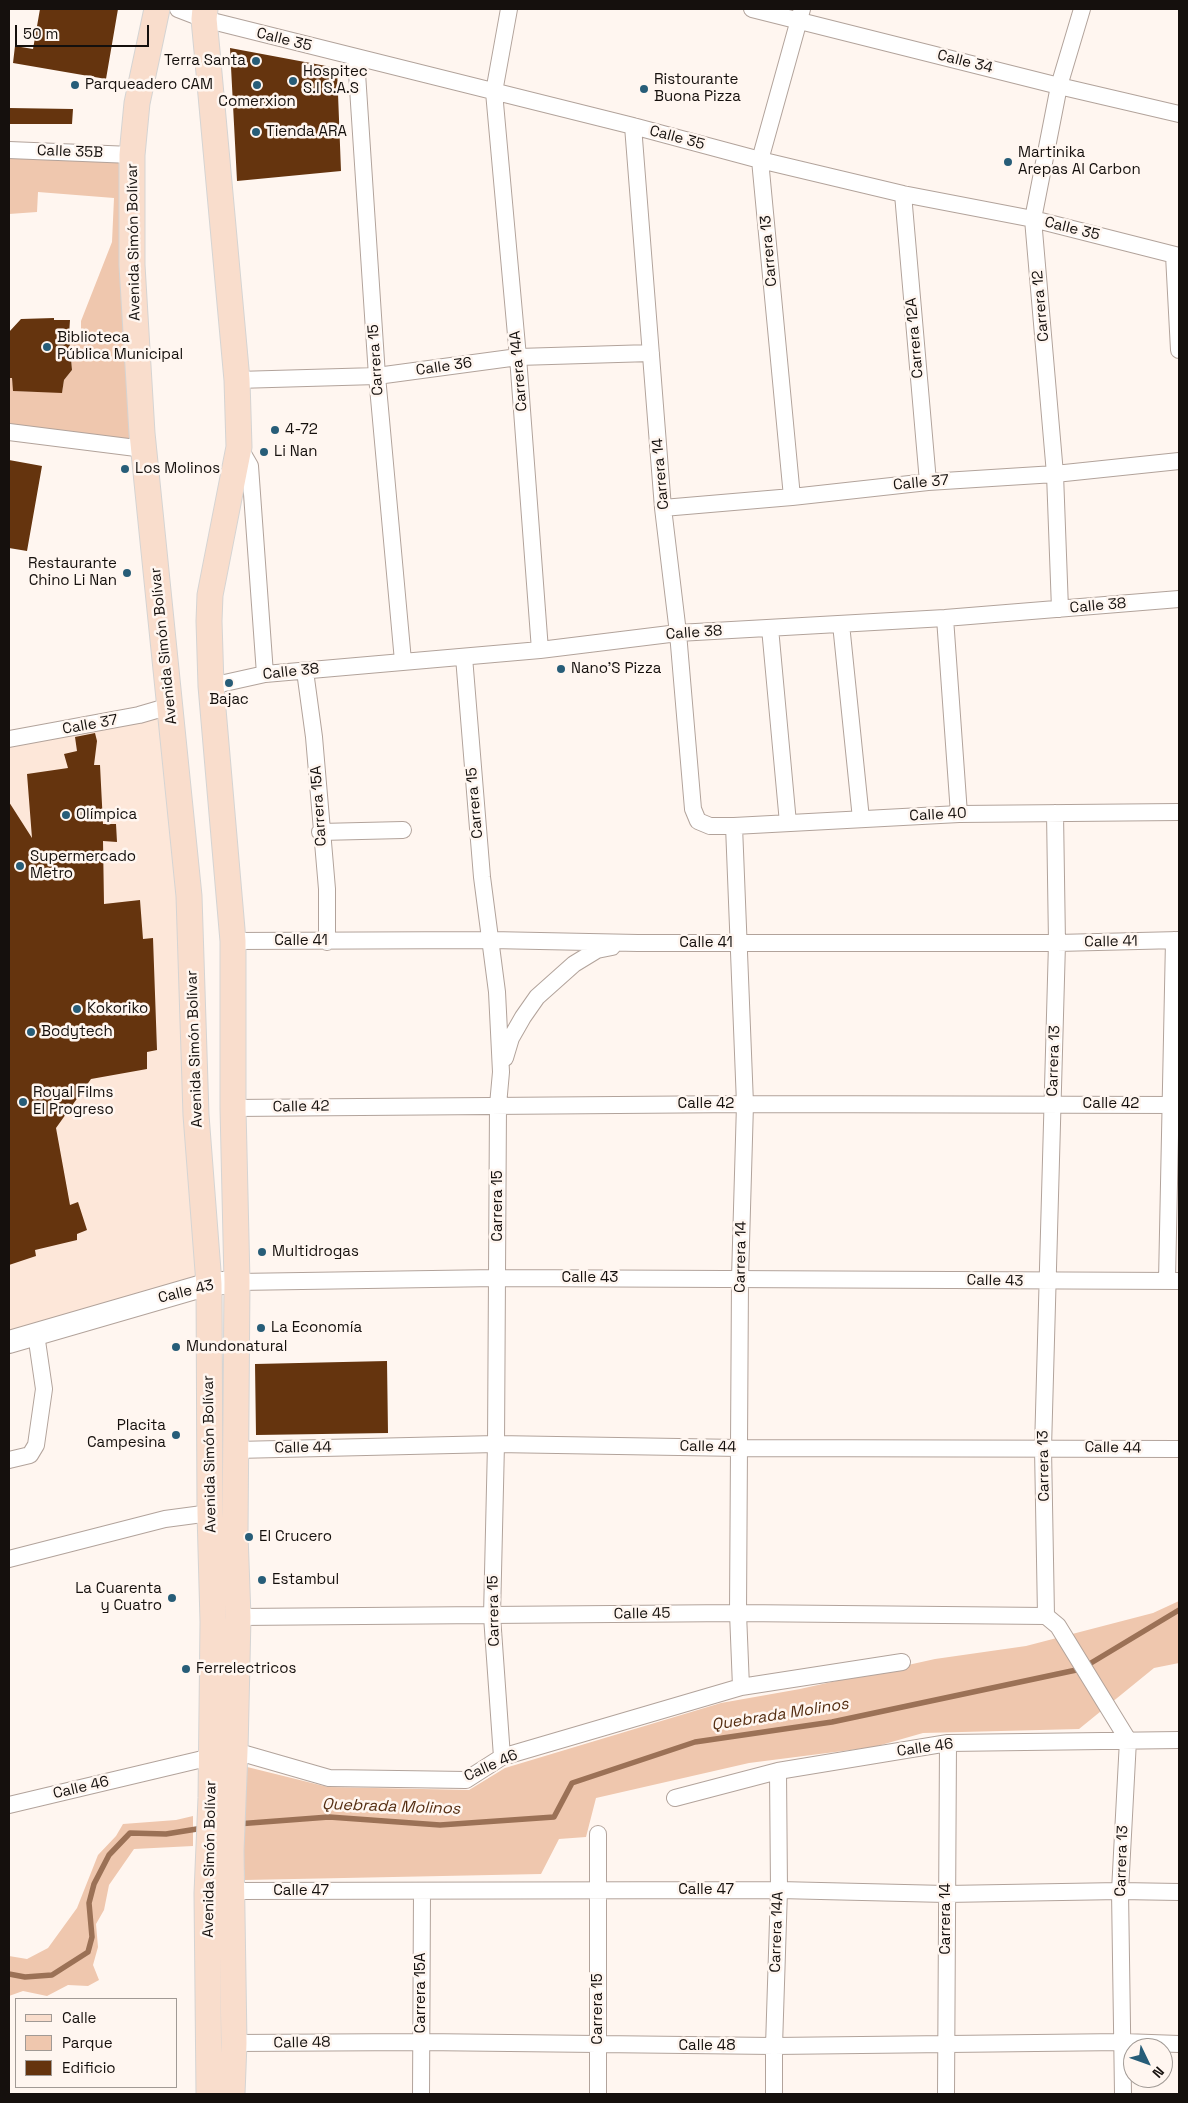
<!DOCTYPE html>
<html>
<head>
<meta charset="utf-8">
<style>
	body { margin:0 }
	#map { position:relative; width:1188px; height:2103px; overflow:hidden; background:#fff6f0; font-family:"Space Grotesk",sans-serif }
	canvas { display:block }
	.frame { position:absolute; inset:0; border:10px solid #15100d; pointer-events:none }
	.legend { position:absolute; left:15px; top:1998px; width:162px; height:90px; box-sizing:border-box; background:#fff6f0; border:1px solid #a19a95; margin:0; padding:6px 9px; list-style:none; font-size:15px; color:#15100d }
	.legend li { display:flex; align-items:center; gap:10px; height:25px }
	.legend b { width:25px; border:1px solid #a19a95 }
	.north { position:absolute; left:1123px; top:2038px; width:50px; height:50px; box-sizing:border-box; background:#fff6f0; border:1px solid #a19a95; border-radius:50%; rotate:132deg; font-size:14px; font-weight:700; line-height:20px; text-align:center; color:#15100d }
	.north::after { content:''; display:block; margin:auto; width:18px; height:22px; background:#275d78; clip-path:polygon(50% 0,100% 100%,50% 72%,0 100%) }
	.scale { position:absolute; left:15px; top:25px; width:134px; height:22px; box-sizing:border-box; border:2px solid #15100d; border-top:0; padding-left:6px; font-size:15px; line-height:18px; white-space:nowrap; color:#15100d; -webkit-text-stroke:4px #fff6f0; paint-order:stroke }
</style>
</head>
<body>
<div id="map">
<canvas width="1188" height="2103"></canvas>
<div class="frame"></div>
<ul class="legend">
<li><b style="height:6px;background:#f9ddcc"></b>Calle</li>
<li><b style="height:14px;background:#efc7ae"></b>Parque</li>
<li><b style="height:14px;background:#65340e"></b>Edificio</li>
</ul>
<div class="north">N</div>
<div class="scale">50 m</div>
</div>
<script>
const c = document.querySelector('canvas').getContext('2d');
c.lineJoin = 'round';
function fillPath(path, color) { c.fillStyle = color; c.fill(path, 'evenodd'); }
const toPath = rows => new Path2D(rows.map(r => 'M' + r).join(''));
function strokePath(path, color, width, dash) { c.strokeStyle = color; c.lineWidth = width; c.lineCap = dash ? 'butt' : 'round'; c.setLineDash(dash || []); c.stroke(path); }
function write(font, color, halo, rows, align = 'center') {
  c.font = font + ' "Space Grotesk",sans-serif'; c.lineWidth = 5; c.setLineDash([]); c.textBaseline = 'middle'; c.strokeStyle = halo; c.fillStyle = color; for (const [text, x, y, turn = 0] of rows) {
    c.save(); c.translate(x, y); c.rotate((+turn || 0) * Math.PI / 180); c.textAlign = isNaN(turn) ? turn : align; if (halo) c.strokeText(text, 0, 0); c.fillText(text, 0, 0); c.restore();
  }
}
fillPath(toPath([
	[170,706,209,1284,9,1342,9,739]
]), '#fde7d9');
fillPath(toPath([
	[9,150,132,155,144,449,9,432,9,378,12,378,14,391,62,392,64,380,72,370,69,335,81,334,81,321,112,242,114,198,38,192,37,212,9,214],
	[1179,1601,1179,1663,1154,1668,1079,1729,923,1733,874,1747,749,1763,596,1798,586,1837,559,1839,541,1874,245,1880,235,1764,328,1787,469,1790,505,1768,721,1703,800,1689,935,1659,1026,1646,1153,1613],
	[193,1816,193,1846,134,1849,109,1885,104,1910,96,1924,98,1947,93,1965,99,1980,88,1986,68,1985,47,1996,23,1991,9,1996,9,1956,27,1959,48,1948,77,1908,98,1855,116,1836,123,1824,176,1820]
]), '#efc7ae');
strokePath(toPath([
	[237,1824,329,1817,440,1825,554,1817,572,1783,695,1742,832,1722,1081,1669,1179,1610],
	[9,1974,25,1977,52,1975,88,1952,92,1937,89,1903,94,1884,109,1855,130,1833,166,1834,203,1828]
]), '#9b7156', 5.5);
fillPath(toPath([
	[40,9,118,9,106,79,13,63,15,46,33,49],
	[230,48,337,68,341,171,237,181],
	[9,108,73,109,72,124,9,124],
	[54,318,54,320,70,320,69,335,72,370,64,380,62,393,13,391,12,378,9,378,9,332,21,319],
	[9,460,42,466,27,551,9,548],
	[95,733,97,741,94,765,100,765,103,824,116,824,117,842,103,841,104,904,140,900,143,939,153,938,157,1050,147,1052,147,1069,91,1079,56,1128,70,1205,78,1202,87,1230,77,1234,77,1240,35,1250,36,1256,9,1265,9,802,32,838,27,774,68,768,64,754,77,751,75,737],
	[387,1361,388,1433,256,1435,255,1364]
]), '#65340e');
const street = toPath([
	[178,9,204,19,633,126,760,160,903,194,1033,219,1179,256],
	[509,9,494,92,518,357,540,650],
	[752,9,1059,86,1179,114],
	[356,58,377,376,403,661],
	[633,126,663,508,678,633,693,809,698,821,710,826,734,826,959,814,1179,812],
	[9,150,132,155],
	[903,194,928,482],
	[1174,255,1179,350],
	[237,380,377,376,518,357,651,353],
	[9,432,144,449],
	[239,447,250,466,265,674],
	[792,497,760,160,802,9],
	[663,508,792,497,928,482,1055,474,1179,461],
	[1060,609,1055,474,1033,219,1059,86,1082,9],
	[945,618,959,814],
	[841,624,861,819],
	[770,628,788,823],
	[464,657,482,877,497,992,501,1072,498,1105,496,1444,492,1616,502,1757],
	[305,671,314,737,327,889,327,942],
	[211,686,265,674,540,650,678,633,945,618,1179,599],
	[9,739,139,715,170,706],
	[1055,813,1057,943,1043,1448,1046,1616,1058,1626,1128,1740,1120,1891,1123,2094],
	[734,826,745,1104,740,1278,738,1613,741,1687],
	[320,832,403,830],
	[233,941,491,940,638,943,1057,943,1179,940],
	[505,1058,511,1038,523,1017,537,997,574,964,597,950,612,947],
	[233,1108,745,1104,1179,1105],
	[1167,1281,1174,940],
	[237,1282,497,1278,1179,1281],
	[236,1450,496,1444,740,1448,1179,1449],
	[9,1460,30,1455,36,1445,44,1389,36,1334],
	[9,1559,165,1519,210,1513],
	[238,1617,738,1613,1046,1616],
	[235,1751,329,1778,466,1780,502,1757,741,1687,902,1662],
	[675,1798,778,1771,948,1743,1179,1740],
	[9,1805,211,1757],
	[598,1834,598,2094],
	[232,1891,779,1890,946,1894,1120,1891,1179,1892],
	[234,2043,421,2042,774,2046,1123,2042,1179,2044],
	[421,2094,422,1891],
	[774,2094,774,2046,779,1890,778,1771],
	[946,2094,948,1743]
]);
const secondary = toPath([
	[9,1342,209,1284,237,1282]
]);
const primary = toPath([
	[157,9,137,103,132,155,132,265,142,433,189,896,196,1115,209,1284,210,1513,213,1622,211,1798,207,1893,209,2094],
	[205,9,204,19,207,51,237,380,239,447,210,595,209,621,211,686,233,941,233,1108,237,1282,235,1534,238,1617,235,1751,231,1851,234,2043,232,2094]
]);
strokePath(street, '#b2a39b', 18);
strokePath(secondary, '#b2a39b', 24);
strokePath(primary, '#d5d4d3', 27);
strokePath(street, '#fff', 16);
strokePath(secondary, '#fff', 22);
strokePath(primary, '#f9ddcc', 25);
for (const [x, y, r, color] of [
	[256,61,5,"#275d78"],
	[293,81,5,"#275d78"],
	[75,85,5,"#275d78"],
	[257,85,5,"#275d78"],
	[644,89,5,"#275d78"],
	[256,132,5,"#275d78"],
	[1008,162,5,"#275d78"],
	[47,347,5,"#275d78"],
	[275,430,5,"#275d78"],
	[264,452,5,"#275d78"],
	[125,469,5,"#275d78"],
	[127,573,5,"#275d78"],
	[561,669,5,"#275d78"],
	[229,683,5,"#275d78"],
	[66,815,5,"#275d78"],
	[20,866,5,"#275d78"],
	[77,1009,5,"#275d78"],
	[31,1032,5,"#275d78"],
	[23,1102,5,"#275d78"],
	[262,1252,5,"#275d78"],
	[261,1328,5,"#275d78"],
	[176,1347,5,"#275d78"],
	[176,1435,5,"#275d78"],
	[249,1537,5,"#275d78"],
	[262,1580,5,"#275d78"],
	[172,1598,5,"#275d78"],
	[186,1669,5,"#275d78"]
]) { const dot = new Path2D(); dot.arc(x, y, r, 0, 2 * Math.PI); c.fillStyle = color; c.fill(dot); strokePath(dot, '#fff6f0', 2); }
write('15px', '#15100d', '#fff6f0', [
	["Calle 35",284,40,14],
	["Calle 34",965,62,14],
	["Calle 35",677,138,15],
	["Calle 35B",70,152,2],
	["Calle 35",1072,229,14],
	["Avenida Simón Bolívar",134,242,-91],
	["Carrera 13",769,251,-95],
	["Carrera 12",1041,306,-95],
	["Carrera 12A",915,338,-95],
	["Carrera 15",376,360,-94],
	["Calle 36",444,367,-8],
	["Carrera 14A",519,371,-95],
	["Carrera 14",661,474,-95],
	["Calle 37",921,483,-5],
	["Calle 38",1098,606,-5],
	["Calle 38",694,633,-4],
	["Avenida Simón Bolívar",164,646,-96],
	["Calle 38",291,672,-6],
	["Calle 37",90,725,-10],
	["Carrera 15",475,803,-95],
	["Carrera 15A",319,806,-94],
	["Calle 40",938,815,-3],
	["Calle 41",301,941],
	["Calle 41",1111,942,-1],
	["Calle 41",706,943],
	["Avenida Simón Bolívar",195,1049,-92],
	["Carrera 13",1054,1061,-88],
	["Calle 42",706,1104],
	["Calle 42",1111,1104],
	["Calle 42",301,1107,-1],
	["Carrera 15",498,1206,-90],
	["Carrera 14",741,1257,-89],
	["Calle 43",590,1278],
	["Calle 43",995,1281,1],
	["Calle 43",186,1292,-14],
	["Calle 44",708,1447,1],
	["Calle 44",303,1448,-1],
	["Calle 44",1113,1448,1],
	["Avenida Simón Bolívar",210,1454,-91],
	["Carrera 13",1044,1466,-91],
	["Carrera 15",494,1611,-91],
	["Calle 45",642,1614,-1],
	["Calle 46",925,1748,-8],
	["Calle 46",491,1766,-24],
	["Calle 46",81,1788,-13],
	["Avenida Simón Bolívar",210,1859,-89],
	["Carrera 13",1122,1861,-88],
	["Calle 47",706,1890],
	["Calle 47",301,1891],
	["Carrera 14",946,1919,-90],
	["Carrera 14A",777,1932,-88],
	["Carrera 15A",421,1993,-90],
	["Carrera 15",598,2009,-90],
	["Calle 48",302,2043,-1],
	["Calle 48",707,2046]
]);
write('15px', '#15100d', '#fff6f0', [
	["Terra Santa",246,61,"right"],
	["Hospitec",303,72],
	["S.I S.A.S",303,89],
	["Ristourante",654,80],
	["Buona Pizza",654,97],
	["Parqueadero CAM",85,85],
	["Comerxion",257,102,"center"],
	["Tienda ARA",266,132],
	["Martinika",1018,153],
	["Arepas Al Carbon",1018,170],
	["Biblioteca",57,338],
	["Pública Municipal",57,355],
	["4-72",285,430],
	["Li Nan",274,452],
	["Los Molinos",135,469],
	["Restaurante",117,564,"right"],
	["Chino Li Nan",117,581,"right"],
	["Nano'S Pizza",571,669],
	["Bajac",229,700,"center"],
	["Olímpica",76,815],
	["Supermercado",30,857],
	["Metro",30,874],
	["Kokoriko",87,1009],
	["Bodytech",41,1032],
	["Royal Films",33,1093],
	["El Progreso",33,1110],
	["Multidrogas",272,1252],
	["La Economía",271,1328],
	["Mundonatural",186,1347],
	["Placita",166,1426,"right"],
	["Campesina",166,1443,"right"],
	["El Crucero",259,1537],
	["Estambul",272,1580],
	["La Cuarenta",162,1589,"right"],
	["y Cuatro",162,1606,"right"],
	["Ferrelectricos",196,1669]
], 'left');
write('italic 16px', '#542d11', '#fff6f0', [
	["Quebrada Molinos",780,1715,-9],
	["Quebrada Molinos",391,1807,2]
]);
</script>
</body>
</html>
